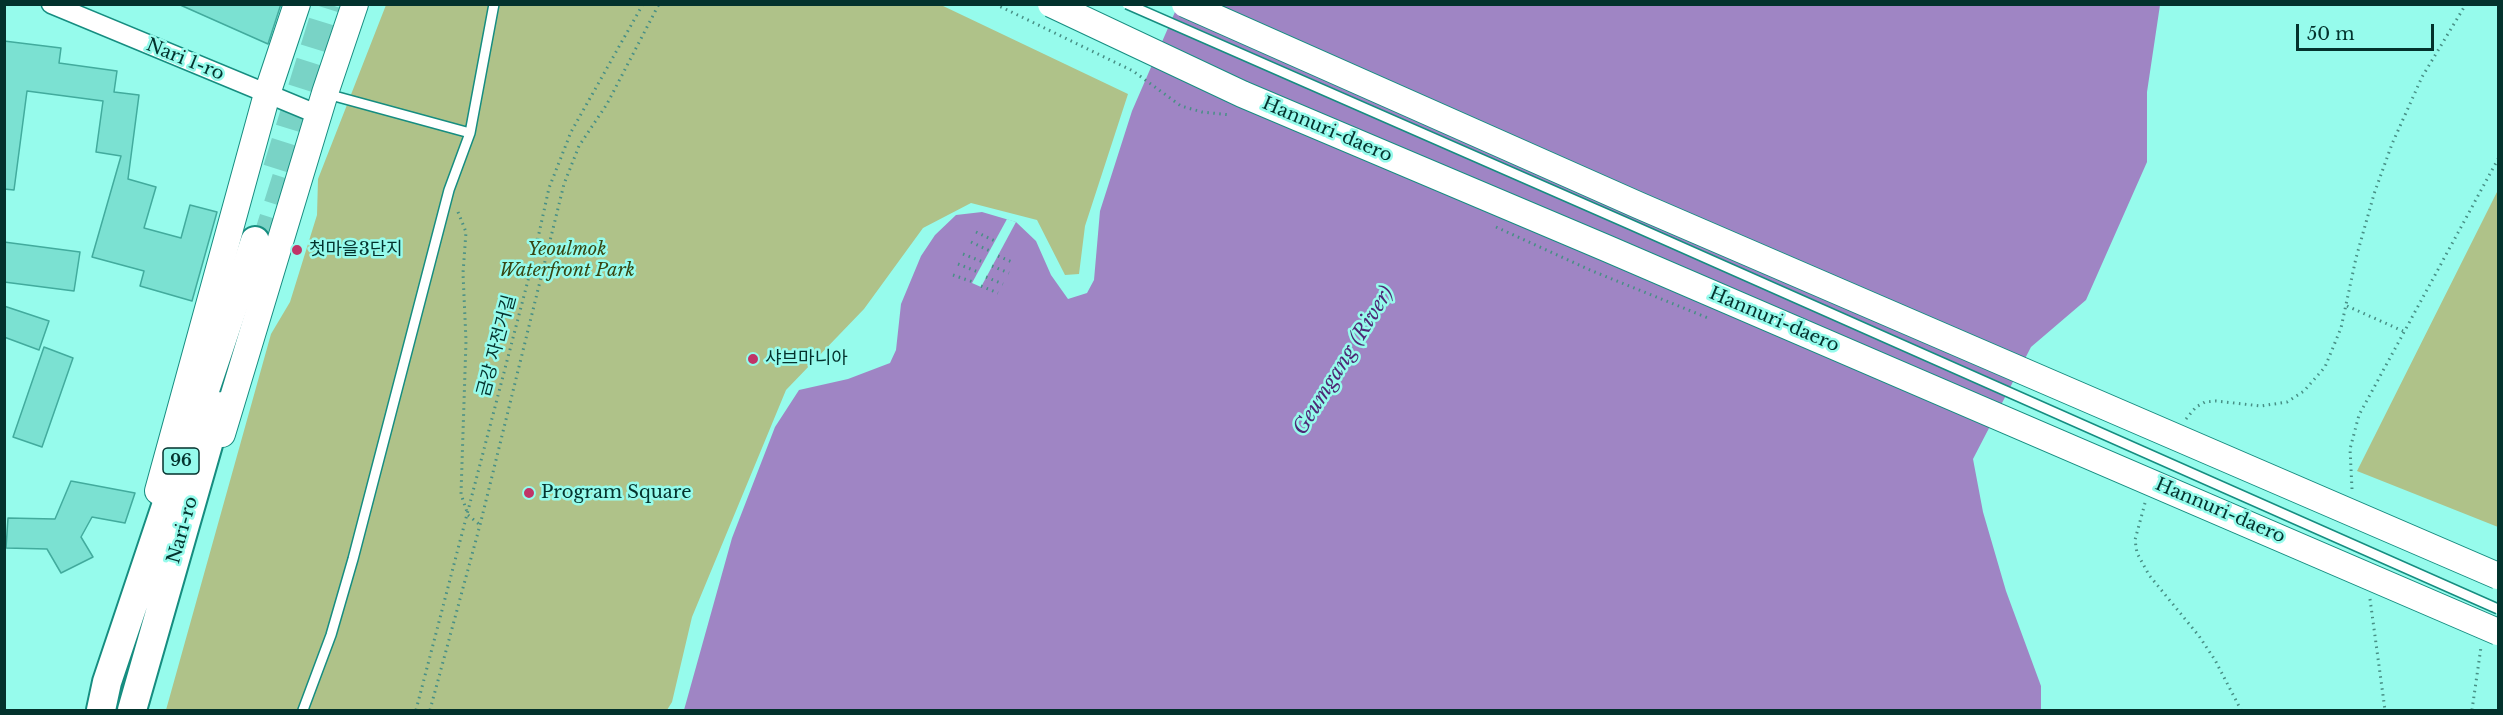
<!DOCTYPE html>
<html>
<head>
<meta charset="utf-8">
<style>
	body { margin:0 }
	#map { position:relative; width:2503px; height:715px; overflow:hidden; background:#96fbec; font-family:"Libre Baskerville",serif }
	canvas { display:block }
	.frame { position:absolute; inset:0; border:6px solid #03322d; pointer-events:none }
	.scale { position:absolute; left:2296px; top:24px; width:138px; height:27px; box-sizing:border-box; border:3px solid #03322d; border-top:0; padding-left:8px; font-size:18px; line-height:21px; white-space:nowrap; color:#03322d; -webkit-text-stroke:4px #96fbec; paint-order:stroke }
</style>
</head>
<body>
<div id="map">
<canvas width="2503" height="715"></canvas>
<div class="frame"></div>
<div class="scale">50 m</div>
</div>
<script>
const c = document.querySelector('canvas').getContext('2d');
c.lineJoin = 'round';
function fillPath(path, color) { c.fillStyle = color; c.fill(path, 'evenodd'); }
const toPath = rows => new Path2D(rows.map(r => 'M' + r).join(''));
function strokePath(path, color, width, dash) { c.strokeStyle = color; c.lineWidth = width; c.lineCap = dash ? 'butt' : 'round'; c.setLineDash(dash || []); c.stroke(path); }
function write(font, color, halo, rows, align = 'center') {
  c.font = font + ' "Libre Baskerville","Noto Sans KR",serif'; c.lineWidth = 5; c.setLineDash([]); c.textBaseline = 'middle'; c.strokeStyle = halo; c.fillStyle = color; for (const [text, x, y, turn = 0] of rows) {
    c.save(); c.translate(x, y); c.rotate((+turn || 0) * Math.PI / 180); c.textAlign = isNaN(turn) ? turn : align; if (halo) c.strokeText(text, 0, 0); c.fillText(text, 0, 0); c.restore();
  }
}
fillPath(toPath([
	[386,5,941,5,1128,94,1085,226,1079,274,1065,275,1037,220,971,203,923,228,864,309,786,390,692,617,672,702,667,710,166,710,271,334,290,302,317,215,318,179],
	[2498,190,2498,527,2357,471]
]), '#afc289');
fillPath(toPath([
	[1178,5,2160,5,2147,92,2147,162,2086,300,2031,347,1973,459,1983,512,2006,591,2041,686,2041,710,684,710,732,538,775,427,799,390,848,379,890,363,896,350,901,304,921,256,935,235,956,215,982,212,1016,222,1036,241,1051,275,1068,299,1087,293,1094,280,1100,211,1132,111]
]), '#9f85c4');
fillPath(toPath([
	[1007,219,1016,222,981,287,972,283]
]), '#96fbec');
const building = toPath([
	[178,4,281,4,268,44,178,4],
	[4,41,61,48,59,63,117,71,114,92,139,95,128,179,156,187,144,228,181,238,190,205,217,212,192,301,140,286,144,271,92,257,121,156,96,152,103,101,27,91,14,190,4,189,4,41],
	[4,242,80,252,74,291,4,282,4,242],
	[4,306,49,321,39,350,4,337,4,306],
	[44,347,73,358,42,447,13,437,44,347],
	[71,481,135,493,125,523,92,517,81,537,93,557,61,573,47,549,6,548,8,518,55,519,71,481]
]);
fillPath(building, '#7be1d2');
strokePath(building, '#42ab9d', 1.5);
strokePath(toPath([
	[277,169,328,4],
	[265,245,295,150]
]), '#79d3c6', 28, [28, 14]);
const lane = toPath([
	[327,94,470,133],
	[303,710,331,635,353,559,449,190,470,133,494,4]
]);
const street = toPath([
	[51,4,319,115]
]);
const secondary = toPath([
	[222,434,325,93,355,4],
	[158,491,267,94,297,4]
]);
const primary = toPath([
	[101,710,107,682,255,241],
	[132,710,219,406]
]);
strokePath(lane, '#168d80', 12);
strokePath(street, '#168d80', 21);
strokePath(secondary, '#168d80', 28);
strokePath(primary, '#168d80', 32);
strokePath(toPath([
	[458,212,466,232,463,273,466,341,461,494,468,515,480,525],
	[976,232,995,241],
	[971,242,990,251],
	[963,254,983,262],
	[998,256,1012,262],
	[958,264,978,272],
	[992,266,1009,273],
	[953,275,973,282],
	[986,277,1003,284],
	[981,286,998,293],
	[2347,306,2403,331],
	[2186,419,2196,407,2205,402,2216,401,2261,406,2287,402,2304,391,2325,367,2341,328,2356,258,2374,194,2392,144,2422,77,2466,4],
	[2352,489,2350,449,2359,415,2498,159],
	[2145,503,2135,540,2137,553,2149,575,2199,636,2215,660,2241,710],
	[2370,599,2385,710],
	[416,710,532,265,549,188,571,132,643,4],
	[430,710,480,525,564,184,579,146,607,104,659,4],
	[2472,710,2481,647]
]), '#478f85', 3, [1.5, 4.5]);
strokePath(lane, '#fff', 9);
strokePath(street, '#fff', 18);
strokePath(secondary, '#fff', 26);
strokePath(primary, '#fff', 28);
const laneBridge = toPath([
	[1127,4,1627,223,2498,609]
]);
const secondaryBridge = toPath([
	[1051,4,1242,94,1606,248,2498,632],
	[1185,4,1638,205,2498,576]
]);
strokePath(laneBridge, '#168d80', 12, []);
strokePath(secondaryBridge, '#168d80', 28, []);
strokePath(toPath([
	[995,4,1133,71,1181,106,1202,112,1231,115],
	[1496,227,1590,270,1708,318]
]), '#478f85', 3, [1.5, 4.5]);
strokePath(laneBridge, '#fff', 9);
strokePath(secondaryBridge, '#fff', 26);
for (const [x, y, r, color] of [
	[297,250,6,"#c03467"],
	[753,359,6,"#c03467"],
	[529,493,6,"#c03467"]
]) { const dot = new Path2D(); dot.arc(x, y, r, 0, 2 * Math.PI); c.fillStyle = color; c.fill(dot); strokePath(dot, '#96fbec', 2); }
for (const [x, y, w] of [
	[181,461,36]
]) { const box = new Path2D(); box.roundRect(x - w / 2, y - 13, w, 26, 4.5); c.fillStyle = '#96fbec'; c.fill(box); strokePath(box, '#03322d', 1.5); }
write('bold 16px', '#03322d', null, [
	["96",181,461]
]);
write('18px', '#03322d', '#96fbec', [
	["Nari 1-ro",185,60,22],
	["Hannuri-daero",1327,130,23],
	["Hannuri-daero",1774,320,23],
	["금강 자전거길",497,346,-75],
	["Hannuri-daero",2220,511,23],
	["Nari-ro",183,530,-74]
]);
write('18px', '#03322d', '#96fbec', [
	["첫마을3단지",309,250],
	["샤브마니아",765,359],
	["Program Square",541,493]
], 'left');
write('italic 18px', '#384613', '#96fbec', [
	["Yeoulmok",567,250],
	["Waterfront Park",567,271]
]);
write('italic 20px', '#4e2975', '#96fbec', [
	["Geumgang (River)",1344,361,-58]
]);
</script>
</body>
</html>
